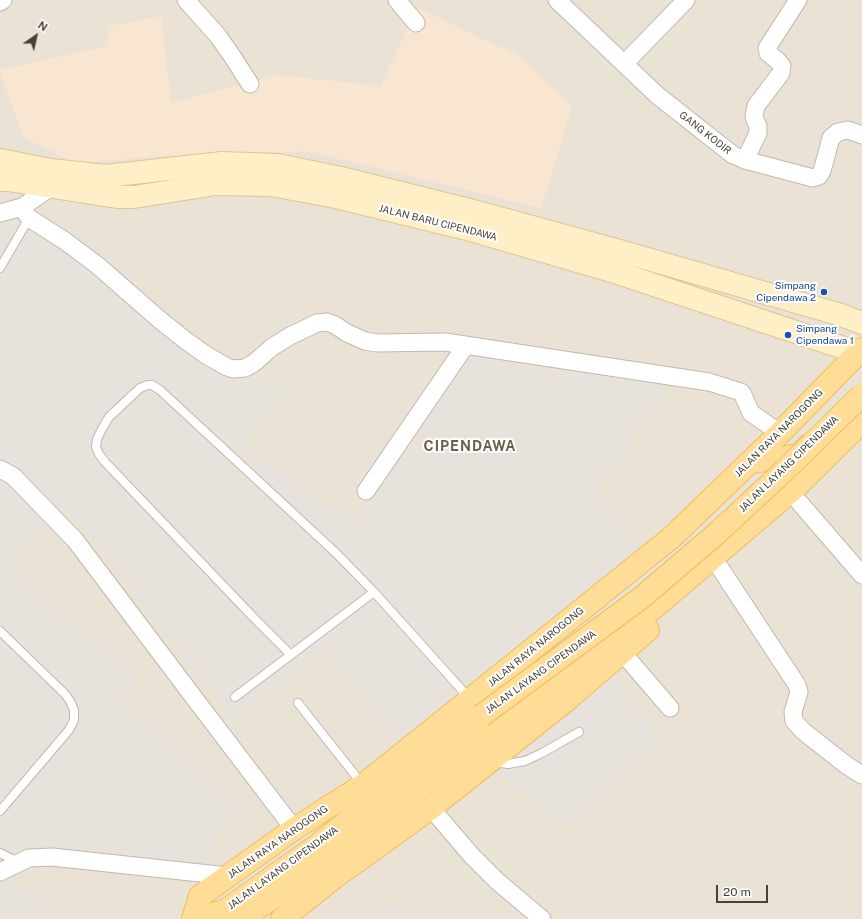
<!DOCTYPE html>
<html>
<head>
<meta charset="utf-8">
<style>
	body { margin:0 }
	#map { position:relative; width:862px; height:919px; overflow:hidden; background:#f5f0e7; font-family:"Public Sans",sans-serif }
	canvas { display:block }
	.north { position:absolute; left:16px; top:16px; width:40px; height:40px; -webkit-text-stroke:3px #fff; paint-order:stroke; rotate:34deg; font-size:11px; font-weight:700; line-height:16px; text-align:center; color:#494135 }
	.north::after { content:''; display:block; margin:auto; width:14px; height:18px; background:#494135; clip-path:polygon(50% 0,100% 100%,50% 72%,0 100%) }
	.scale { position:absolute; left:716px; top:885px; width:52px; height:18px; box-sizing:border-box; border:2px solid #494135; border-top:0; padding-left:5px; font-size:12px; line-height:14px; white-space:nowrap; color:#494135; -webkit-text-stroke:3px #fff; paint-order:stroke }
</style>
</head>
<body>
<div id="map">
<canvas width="862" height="919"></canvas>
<div class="north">N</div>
<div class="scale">20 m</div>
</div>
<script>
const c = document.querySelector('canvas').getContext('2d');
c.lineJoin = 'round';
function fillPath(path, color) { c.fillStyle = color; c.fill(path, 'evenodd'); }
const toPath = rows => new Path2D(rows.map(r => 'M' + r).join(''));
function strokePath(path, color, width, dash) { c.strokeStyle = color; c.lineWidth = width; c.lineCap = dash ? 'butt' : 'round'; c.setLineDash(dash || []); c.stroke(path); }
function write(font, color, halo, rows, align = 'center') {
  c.font = font + ' "Public Sans",sans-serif'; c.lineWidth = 4; c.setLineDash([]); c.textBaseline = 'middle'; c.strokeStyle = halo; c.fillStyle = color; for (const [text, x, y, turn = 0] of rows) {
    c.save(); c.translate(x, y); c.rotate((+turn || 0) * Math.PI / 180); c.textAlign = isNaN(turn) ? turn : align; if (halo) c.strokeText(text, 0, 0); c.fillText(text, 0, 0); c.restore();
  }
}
fillPath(toPath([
	[0,0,862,0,862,919,0,919]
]), '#eae2d5');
fillPath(toPath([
	[418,8,521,57,572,107,541,208,306,151,162,156,77,163,24,138,0,72,0,70,108,46,109,26,161,16,171,103,277,75,380,86]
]), '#f9e6d1');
fillPath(toPath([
	[0,205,97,241,162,313,288,396,244,445,351,521,408,454,468,337,680,371,593,493,657,564,578,624,662,745,563,829,479,756,433,783,319,649,234,720,68,509,8,564,141,678,121,699,241,805,194,867,36,853,5,872,61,919,0,919],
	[383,898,413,919,367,919]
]), '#e7e2dc');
const lane = toPath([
	[0,268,29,218],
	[0,631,65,694,70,701,74,710,74,720,69,730,0,811],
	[291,655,255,619,105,462,99,454,96,447,97,439,102,429,109,417,140,388,148,385,152,385,160,390,336,553,374,592,470,699],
	[235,697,374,592],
	[298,703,362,784],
	[494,762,508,764,525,761,542,753,579,732],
	[0,853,18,862]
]);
const street = toPath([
	[186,0,218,36,232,56,250,84],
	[397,0,416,23],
	[557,0,657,95,733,155,745,160,813,178,819,176,822,171,831,138,838,132,848,130,862,135],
	[0,2,3,0],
	[624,64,686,0],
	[745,160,758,133,758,126,755,120,754,115,756,106,781,73,782,66,778,61,768,53,767,48,798,0],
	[22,207,29,218,65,241,97,265,160,320,185,340,206,355,227,367,233,369,245,368,254,363,272,347,290,336,317,323,327,322,335,325,347,333,365,341,377,343,445,342,709,382,741,392,743,395,751,413,780,433],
	[0,213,22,207,50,188,51,179],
	[0,469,13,476,75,540,198,703,294,829],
	[366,491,466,345],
	[799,502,862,575],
	[720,568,797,685,799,692,793,712,794,721,803,731,845,764,862,775],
	[622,652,670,708],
	[431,808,471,855,497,881,542,919],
	[0,872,29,858,52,857,228,876]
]);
const secondary = toPath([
	[0,160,51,170,106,176,222,163,278,165,341,178,477,212,620,251,838,314,862,323],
	[0,180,8,180,117,197,134,197,216,184,271,185,336,197,467,229,615,272,862,354]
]);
const primary = toPath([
	[748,463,799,455,809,445],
	[193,919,200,896,294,829,363,785,671,538,780,433,862,349],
	[198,919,226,910,315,847,481,716],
	[244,919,248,915,327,860,650,611,798,485,862,422],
	[282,919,335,877,431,808,489,762,568,699,648,630]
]);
strokePath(lane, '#c2b8a9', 10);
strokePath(street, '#c2b8a9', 19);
strokePath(secondary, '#ddc695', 24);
strokePath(primary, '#efbd5b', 24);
strokePath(lane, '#fff', 8);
strokePath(street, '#fff', 17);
strokePath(secondary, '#ffefc7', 22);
strokePath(primary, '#ffdd96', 22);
const primaryBridge = toPath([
	[481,716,641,598,716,534,785,470,862,395]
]);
strokePath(primaryBridge, '#efbd5b', 24, []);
strokePath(primaryBridge, '#ffdd96', 22);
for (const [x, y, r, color] of [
	[824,292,4,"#1a4fb4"],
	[788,335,4,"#1a4fb4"]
]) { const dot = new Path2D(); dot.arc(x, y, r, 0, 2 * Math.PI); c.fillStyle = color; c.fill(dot); strokePath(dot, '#fff', 1.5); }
write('10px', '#494135', '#fff', [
	["GANG KODIR",705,133,38],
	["JALAN BARU CIPENDAWA",438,223,14],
	["JALAN RAYA NAROGONG",779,433,-45],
	["JALAN LAYANG CIPENDAWA",789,464,-44],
	["JALAN RAYA NAROGONG",536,647,-39],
	["JALAN LAYANG CIPENDAWA",541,672,-36],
	["JALAN RAYA NAROGONG",278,842,-35],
	["JALAN LAYANG CIPENDAWA",283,868,-36]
]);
write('10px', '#164399', '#fff', [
	["Simpang",816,286],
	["Cipendawa 2",816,298],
	["Simpang",796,329,"left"],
	["Cipendawa 1",796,341,"left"]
], 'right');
c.letterSpacing = '1px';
write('bold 14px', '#6d5e4b', '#fff', [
	["CIPENDAWA",470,447]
]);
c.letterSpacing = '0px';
</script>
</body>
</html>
